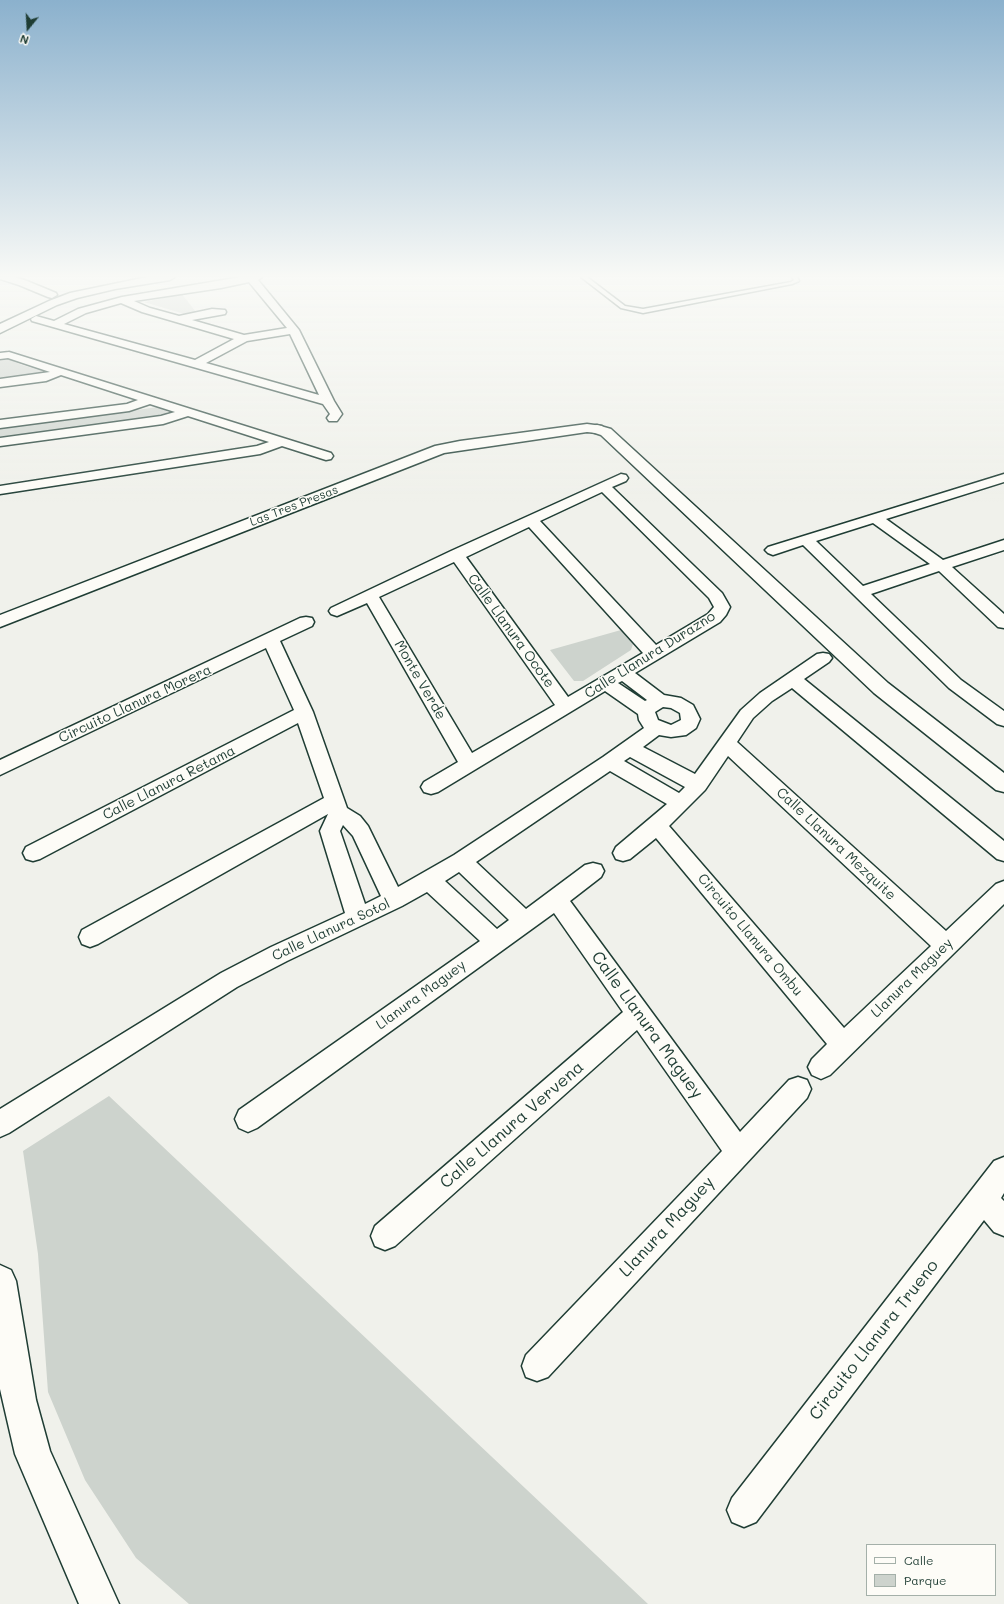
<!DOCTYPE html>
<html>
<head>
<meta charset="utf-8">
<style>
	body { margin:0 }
	#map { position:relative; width:1004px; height:1604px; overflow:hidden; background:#f0f1eb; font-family:Mali,sans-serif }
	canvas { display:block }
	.legend { position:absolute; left:866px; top:1544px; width:130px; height:52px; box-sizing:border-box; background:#fdfcf7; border:1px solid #a4b0a9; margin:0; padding:5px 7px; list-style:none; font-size:12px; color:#1f3d34 }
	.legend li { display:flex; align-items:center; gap:8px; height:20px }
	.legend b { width:20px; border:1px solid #a4b0a9 }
	.north { position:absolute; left:8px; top:8px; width:40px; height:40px; -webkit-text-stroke:3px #fdfcf7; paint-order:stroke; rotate:198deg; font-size:11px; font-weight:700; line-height:16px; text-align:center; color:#1f3d34 }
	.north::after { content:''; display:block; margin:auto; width:14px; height:18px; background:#1f3d34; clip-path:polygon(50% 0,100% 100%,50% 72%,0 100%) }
</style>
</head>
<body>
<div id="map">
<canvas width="1004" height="1604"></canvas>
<ul class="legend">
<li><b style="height:5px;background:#fdfcf7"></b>Calle</li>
<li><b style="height:11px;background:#cdd3cd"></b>Parque</li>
</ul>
<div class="north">N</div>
</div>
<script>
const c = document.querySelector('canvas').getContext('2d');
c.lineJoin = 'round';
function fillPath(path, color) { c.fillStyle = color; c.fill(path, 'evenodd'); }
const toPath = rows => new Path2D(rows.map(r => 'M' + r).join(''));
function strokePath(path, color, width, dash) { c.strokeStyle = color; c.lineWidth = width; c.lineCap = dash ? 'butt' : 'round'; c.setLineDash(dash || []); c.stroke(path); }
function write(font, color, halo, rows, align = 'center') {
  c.font = font + ' Mali,sans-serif'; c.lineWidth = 3; c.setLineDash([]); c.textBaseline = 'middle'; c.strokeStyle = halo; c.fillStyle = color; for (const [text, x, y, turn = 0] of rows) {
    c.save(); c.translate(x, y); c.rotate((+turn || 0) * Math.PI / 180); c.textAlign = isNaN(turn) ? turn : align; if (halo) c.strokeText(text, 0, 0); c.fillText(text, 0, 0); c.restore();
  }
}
fillPath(toPath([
	[182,294,196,312,184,314,144,302],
	[8,359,22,365,43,371,38,375,0,380,0,361],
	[158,407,168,412,163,416,0,438,0,429],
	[621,630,633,644,631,650,583,681,574,681,550,650],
	[109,1096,648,1604,189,1604,136,1558,85,1480,48,1392,38,1254,23,1151]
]), '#cdd3cd');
const service = toPath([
	[581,277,587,277,625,306,643,309,791,282,794,280,792,277,797,277,799,281,792,284,643,313,621,308,581,277]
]);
const minor = toPath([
	[0,277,15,277,27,281,56,293,57,295,52,298,48,297,19,285,0,279,0,277],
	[241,277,262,277,258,280,299,330,334,401,342,414,337,421,329,421,327,418,330,414,323,404,32,321,31,319,36,316,54,321,78,309,122,297,241,277],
	[249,282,287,328,244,335,192,320,225,314,226,312,225,310,212,309,179,316,150,308,134,301,221,288,249,282],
	[121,303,142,312,234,339,195,360,64,324,86,313,121,303],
	[290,334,319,395,206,363,247,341,290,334],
	[9,352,331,453,333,456,331,459,326,460,282,446,260,454,0,494,0,486,257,446,269,442,188,416,163,424,0,446,0,438,161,416,175,412,150,404,129,411,0,428,0,420,127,404,138,400,61,375,46,381,0,387,0,379,50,372,8,358,0,359,0,353,9,352],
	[621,474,626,475,628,478,626,481,612,487,722,593,730,607,726,615,720,622,635,673,664,695,681,698,693,705,700,719,696,728,686,735,671,737,659,735,643,747,695,774,741,710,760,693,817,654,823,653,829,654,832,658,829,662,804,679,1004,841,1004,861,997,859,792,688,772,701,753,718,737,742,946,931,996,884,1004,881,1004,904,830,1075,821,1079,812,1075,808,1067,812,1059,827,1044,656,838,630,859,623,861,616,859,613,853,616,847,667,804,610,771,476,862,526,909,585,865,593,863,601,865,604,871,601,877,570,901,740,1132,789,1080,798,1077,807,1080,811,1089,807,1098,548,1377,537,1381,526,1377,522,1366,526,1355,722,1151,637,1030,395,1246,385,1250,375,1246,371,1236,375,1226,623,1012,554,913,257,1128,248,1132,239,1128,235,1119,239,1110,480,941,427,892,402,906,287,961,237,987,9,1133,0,1137,0,1109,221,973,271,947,345,913,320,831,328,814,98,944,90,947,82,944,79,937,82,930,324,798,298,723,40,859,33,861,26,859,23,853,26,847,294,710,266,648,0,775,0,760,300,618,306,617,312,618,314,622,312,626,280,641,313,712,347,808,360,816,368,826,398,887,454,855,603,757,644,728,639,720,638,714,605,691,438,792,431,794,424,792,421,787,424,782,458,762,367,603,337,616,331,614,329,611,331,608,451,551,621,474],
	[602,492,709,598,714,607,708,614,656,645,540,521,602,492],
	[529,527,643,653,568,697,466,557,529,527],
	[454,562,555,705,472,753,379,597,454,562],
	[622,681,647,700,645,701,618,683,622,681],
	[663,707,671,708,680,713,681,720,671,725,658,720,655,712,663,707],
	[728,756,931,946,844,1028,669,826,705,790,728,756],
	[630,757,685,787,679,793,624,761,630,757],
	[343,825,353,836,381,896,365,904,340,831,343,825],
	[459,872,509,920,497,929,445,881,459,872],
	[1004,474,1004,482,886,519,943,560,1004,540,1004,550,952,567,1004,614,1004,628,998,627,939,571,871,594,961,680,1004,711,1004,726,997,724,949,688,803,545,773,555,768,553,765,550,768,547,1004,474],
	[873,523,930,564,863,586,816,541,873,523],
	[1004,1157,1004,1193,1001,1198,1004,1201,1004,1236,994,1232,984,1220,756,1522,744,1527,732,1522,727,1510,732,1498,994,1161,1004,1157]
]);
const tertiary = toPath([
	[147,277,175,277,170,280,115,289,77,298,57,305,0,333,0,324,49,301,70,293,147,277],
	[597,425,611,429,888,683,1004,773,1004,792,996,790,874,693,601,435,592,432,590,429,592,426,597,425],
	[0,1265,11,1270,16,1281,36,1400,50,1451,119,1604,79,1604,15,1454,0,1389,0,1265]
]);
const secondary = toPath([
	[587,424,602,426,604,429,602,432,597,433,587,432,444,453,0,627,0,615,435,446,460,441,587,424]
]);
strokePath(service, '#1f3d34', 3);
strokePath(minor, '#1f3d34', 3);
strokePath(tertiary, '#1f3d34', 3);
strokePath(secondary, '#1f3d34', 3);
fillPath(service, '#fdfcf7');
fillPath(minor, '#fdfcf7');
fillPath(tertiary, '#fdfcf7');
fillPath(secondary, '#fdfcf7');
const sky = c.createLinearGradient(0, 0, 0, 502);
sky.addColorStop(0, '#8bb1cd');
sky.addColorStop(0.55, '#f8f9f6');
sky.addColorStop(1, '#f8f9f600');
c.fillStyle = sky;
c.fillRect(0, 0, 1004, 502);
write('12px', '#1f3d34', '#fdfcf7', [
	["Las Tres Presas",294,506,-21]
]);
write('14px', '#1f3d34', '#fdfcf7', [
	["Calle Llanura Ocote",511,631,54],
	["Calle Llanura Durazno",650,655,-32],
	["Monte Verde",420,680,60],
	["Circuito Llanura Morera",135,704,-25],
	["Calle Llanura Retama",169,783,-27],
	["Calle Llanura Mezquite",836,844,43],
	["Calle Llanura Sotol",331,930,-25],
	["Circuito Llanura Ombu",750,935,50],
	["Llanura Maguey",912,978,-44],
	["Llanura Maguey",421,995,-36]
]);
write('17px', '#1f3d34', '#fdfcf7', [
	["Calle Llanura Maguey",647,1025,54],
	["Calle Llanura Vervena",512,1125,-41],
	["Llanura Maguey",667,1227,-47],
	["Circuito Llanura Trueno",874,1340,-52]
]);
</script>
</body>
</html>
